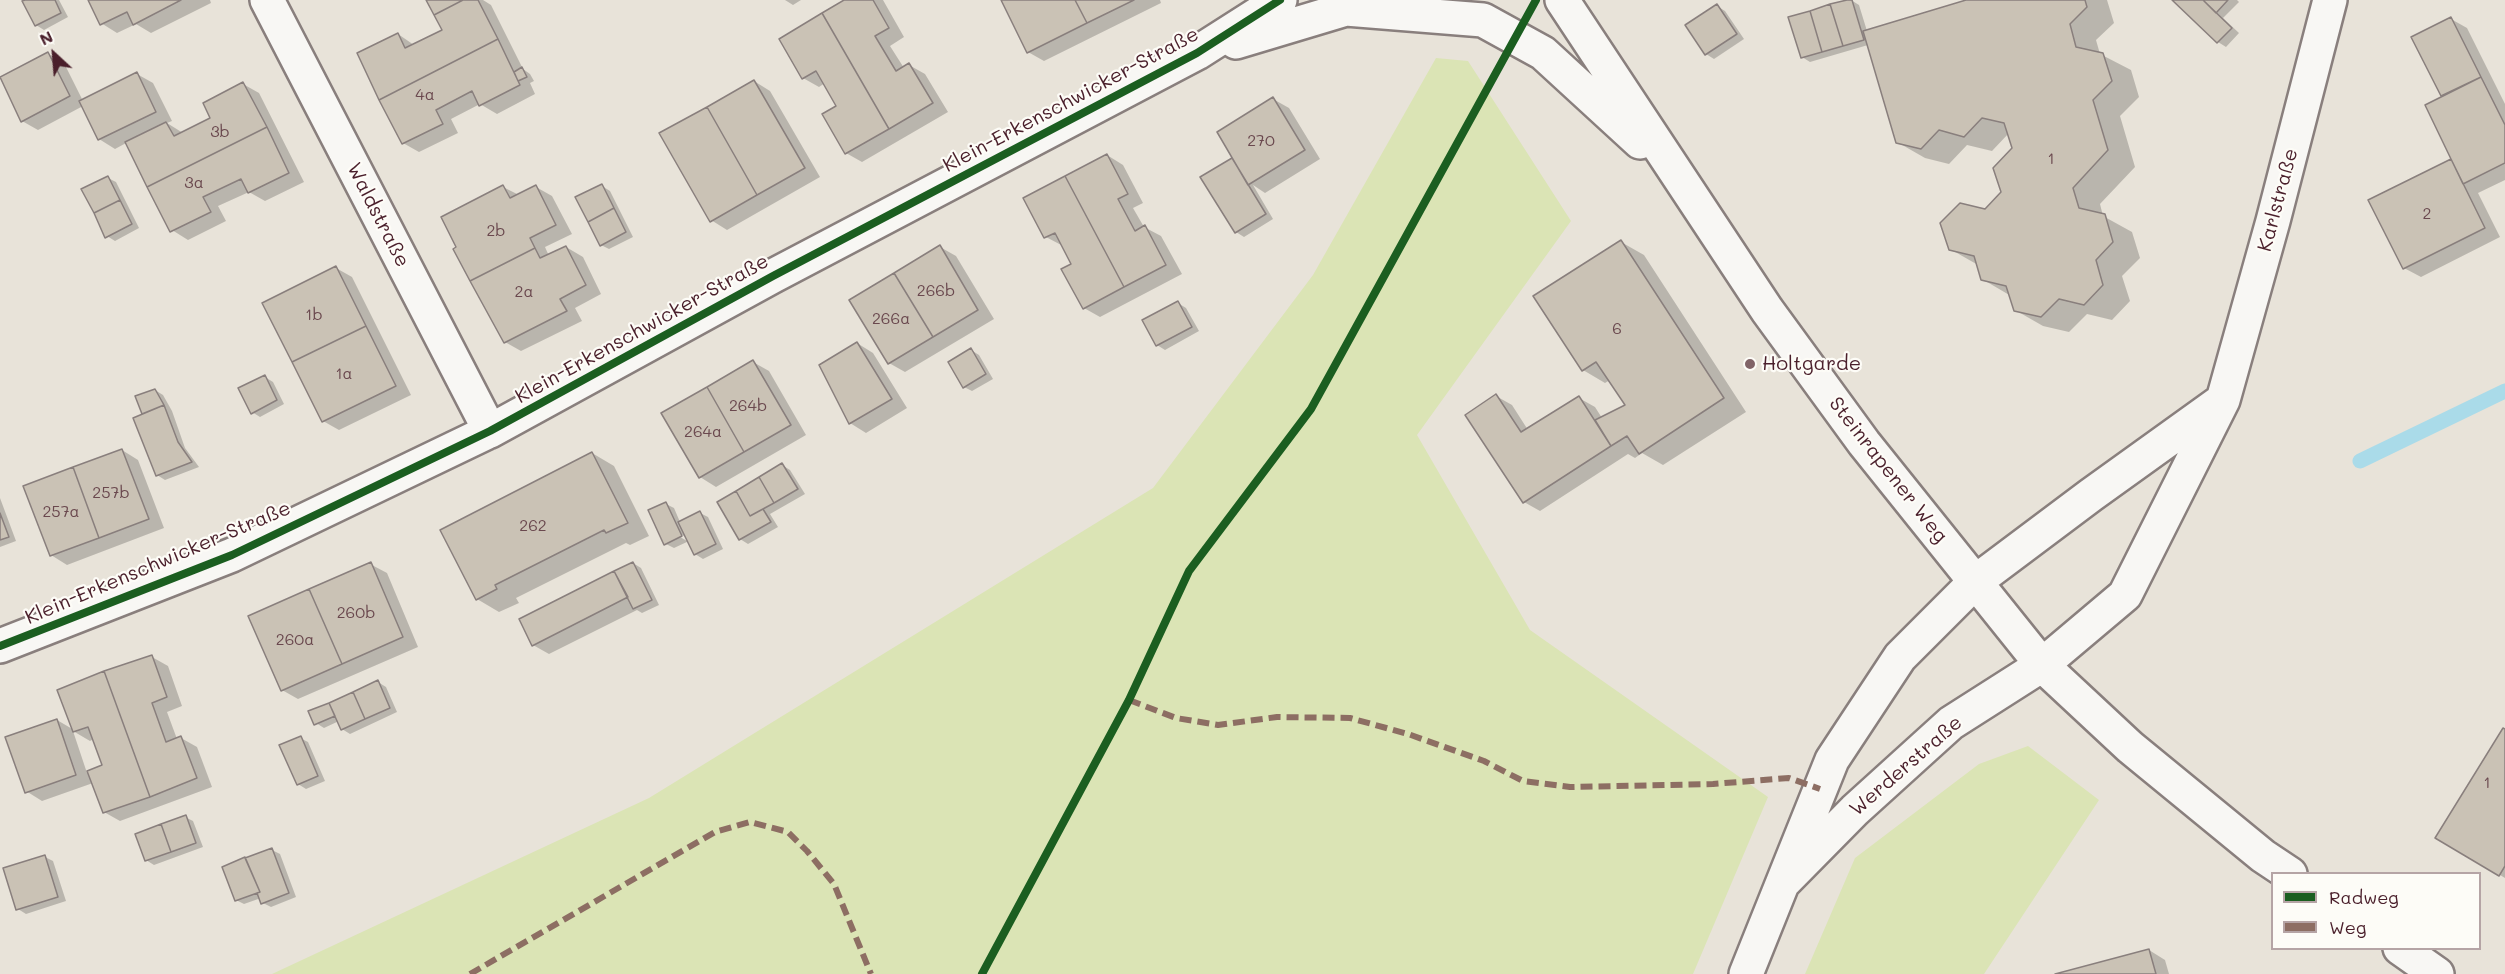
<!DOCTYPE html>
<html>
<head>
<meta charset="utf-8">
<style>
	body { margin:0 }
	#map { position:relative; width:2505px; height:974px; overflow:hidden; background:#e8e3d9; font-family:Mali,sans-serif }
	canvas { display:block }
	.legend { position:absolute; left:2271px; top:872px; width:210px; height:78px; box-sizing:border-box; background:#fdfcf7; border:2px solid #b5a4a5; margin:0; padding:8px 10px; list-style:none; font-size:18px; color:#4a1f2b }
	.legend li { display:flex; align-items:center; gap:12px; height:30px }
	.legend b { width:30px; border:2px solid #b5a4a5 }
	.north { position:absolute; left:24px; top:24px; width:60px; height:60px; -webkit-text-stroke:4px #fdfcf7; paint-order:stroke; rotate:334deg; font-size:16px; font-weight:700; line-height:24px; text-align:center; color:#4a1f2b }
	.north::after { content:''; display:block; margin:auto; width:21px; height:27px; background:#4a1f2b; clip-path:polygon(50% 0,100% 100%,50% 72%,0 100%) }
</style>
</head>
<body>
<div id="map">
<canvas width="2505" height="974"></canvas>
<ul class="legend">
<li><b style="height:8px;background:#1b5e20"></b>Radweg</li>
<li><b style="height:8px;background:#8d6e63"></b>Weg</li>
</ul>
<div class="north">N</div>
</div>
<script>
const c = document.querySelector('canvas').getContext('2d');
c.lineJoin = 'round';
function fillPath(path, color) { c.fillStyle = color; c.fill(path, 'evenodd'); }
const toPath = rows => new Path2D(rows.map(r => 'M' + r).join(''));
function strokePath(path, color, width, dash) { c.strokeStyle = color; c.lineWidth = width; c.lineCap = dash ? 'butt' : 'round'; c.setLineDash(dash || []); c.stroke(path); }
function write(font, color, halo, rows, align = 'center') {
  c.font = font + ' Mali,sans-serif'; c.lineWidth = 4.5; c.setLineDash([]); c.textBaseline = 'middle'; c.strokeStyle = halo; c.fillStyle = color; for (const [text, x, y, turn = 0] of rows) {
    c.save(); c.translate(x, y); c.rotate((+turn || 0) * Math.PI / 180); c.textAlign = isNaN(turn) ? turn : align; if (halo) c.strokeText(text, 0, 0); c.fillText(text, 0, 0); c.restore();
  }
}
fillPath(toPath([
	[1436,58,1468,61,1571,221,1417,435,1530,630,1768,797,1693,974,272,974,649,798,1153,488,1313,275],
	[2028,746,2099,800,1984,974,1805,974,1855,858,1979,764]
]), '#dbe4b5');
fillPath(toPath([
	[23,0,59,0,68,17,44,30,36,25],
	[90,0,210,0,211,3,151,33,136,24,117,33,101,23],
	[428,0,483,0,491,5,523,69,530,74,534,81,530,83,535,94,497,114,480,104,451,119,458,133,419,152,403,143,398,34,414,45,444,30],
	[785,0,801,0,793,5],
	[850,0,883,0,904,37,890,46,904,68,909,65,925,74,948,112,862,162,846,153,838,106,825,83,819,87,803,78],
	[1003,0,1160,0,1161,3,1044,61,1028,52],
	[1851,0,1859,5,1867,31,1971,0,2107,0,2114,23,2096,40,2100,54,2131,70,2139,97,2120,116,2135,167,2100,204,2103,216,2132,232,2140,258,2122,276,2130,301,2112,320,2087,314,2069,332,2043,326,2015,310,2011,296,1982,279,1978,265,1950,249,2003,192,2013,148,2009,133,1992,151,1967,145,1949,164,1925,158,1897,142,1868,45,1810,62,1802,57],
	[2174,0,2237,0,2239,2,2223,18,2239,33,2226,47,2218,42],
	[1717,6,1725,11,1744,39,1714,59,1706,54,1687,25],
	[2451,19,2467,28,2505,104,2505,180,2478,193,2500,237,2421,277,2404,268,2453,159,2443,97,2413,38],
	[48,54,64,63,83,101,137,74,153,83,172,121,167,123,183,133,212,118,243,84,259,93,304,182,265,201,249,192,218,206,226,221,188,240,172,230,128,142,115,149,99,139,83,106,38,130,22,121,0,78],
	[754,81,770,91,820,177,727,230,711,220],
	[1273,99,1289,108,1320,159,1265,193,1253,185,1273,219,1244,237,1236,232,1232,160,1236,162],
	[1107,155,1123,165,1143,203,1133,208,1144,227,1161,236,1182,274,1100,317,1084,308,1073,264,1063,246,1046,237],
	[108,178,116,182,139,228,115,241,107,236],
	[602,186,610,191,633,237,609,249,601,245],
	[503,187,519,195,536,187,552,196,572,234,545,247,549,256,566,247,583,257,601,294,575,308,582,321,521,351,505,342],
	[1621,242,1644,255,1746,412,1663,465,1642,453,1635,458,1628,454,1540,511,1524,502,1496,396,1512,405,1528,430,1579,398,1595,407,1602,418,1628,406,1610,380,1605,383,1583,370],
	[940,247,956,256,994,319,905,372,889,363],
	[336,268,352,277,411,395,339,430,323,421],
	[1178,303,1186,308,1199,331,1165,350,1157,345],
	[857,343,873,353,907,408,866,433,850,423],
	[971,350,979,355,993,379,972,391,964,387],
	[753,362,769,371,806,435,716,487,700,477],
	[265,377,273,382,284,404,260,417,252,412],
	[155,390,163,395,172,411,185,448,199,467,165,480,157,475,144,415,137,397],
	[122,450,138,460,164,528,67,565,51,555],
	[592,453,614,466,649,536,630,545,626,543,516,598,519,603,499,612,477,599],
	[782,465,790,470,805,494,770,514,778,527,748,544,740,539,719,502],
	[0,498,16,541,0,547],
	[666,504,674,508,680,522,700,513,708,517,723,549,703,559,695,554,689,541,674,548,666,544],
	[676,531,687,538,687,541,675,534],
	[633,563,641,568,659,605,642,613,637,610,549,654,533,645],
	[370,564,387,573,418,647,298,699,282,690],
	[152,657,168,666,182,706,167,712,177,739,181,738,197,747,212,787,120,821,104,812,93,783,42,801,26,791,57,720,74,730],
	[73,731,90,741,94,739,104,766,87,773],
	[378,682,386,687,397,712,350,734,342,729,339,721,324,728,316,723],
	[2505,731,2505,878,2437,837],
	[300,738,308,742,325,781,306,789,298,784],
	[185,817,193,821,203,847,154,865,146,860],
	[272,850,280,854,296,897,271,907,263,903,261,898,244,904,236,900],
	[45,857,53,861,66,901,26,914,18,909],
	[2149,950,2165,960,2169,974,2061,974]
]), '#0003');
strokePath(toPath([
	[2360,461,2505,391]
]), '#aadbe9', 15);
const building = toPath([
	[25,0,55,0,61,13,35,26,22,1,25,0],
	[88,0,181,0,133,25,127,12,100,25,88,0],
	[426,0,463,0,434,15,426,0],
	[463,0,478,0,498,39,379,100,357,53,398,33,405,48,442,30,434,15,463,0],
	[844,0,873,0,889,28,875,36,896,71,909,63,933,103,889,129,822,13,844,0],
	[1001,0,1075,0,1087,23,1027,53,1001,0],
	[1075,0,1134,0,1087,23,1075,0],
	[1847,0,1852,0,1864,40,1843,46,1830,4,1847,0],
	[1966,0,2085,0,2087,7,2070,24,2076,47,2103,53,2112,81,2093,100,2108,150,2073,188,2079,208,2105,214,2113,242,2096,260,2103,285,2084,305,2059,299,2041,317,2014,311,2006,286,1981,280,1974,256,1949,250,1940,223,1960,203,1985,209,2001,192,1993,168,2012,148,2004,123,1982,118,1964,137,1939,130,1921,149,1896,143,1863,31,1966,0],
	[2172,0,2203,0,2232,28,2217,43,2172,0],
	[2203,0,2228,0,2216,13,2203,0],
	[1717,4,1737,34,1705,55,1685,25,1717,4],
	[1830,4,1843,46,1822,52,1810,11,1830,4],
	[1810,11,1822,52,1801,58,1788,17,1810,11],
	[822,13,889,129,845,154,822,114,836,106,816,71,802,79,779,39,822,13],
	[2451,17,2481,77,2441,96,2411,37,2451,17],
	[498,39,520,85,479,106,472,91,436,110,443,124,402,144,379,100,498,39],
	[48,52,70,96,21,122,0,77,48,52],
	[522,67,527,77,518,81,514,72,522,67],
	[137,72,156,112,98,140,79,101,137,72],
	[2481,77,2505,125,2505,163,2463,184,2425,105,2481,77],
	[754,80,805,168,757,195,707,107,754,80],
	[243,82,267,127,147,187,125,142,166,122,174,136,210,118,203,103,243,82],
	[1273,97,1305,150,1248,185,1217,132,1273,97],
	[707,107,757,195,710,222,659,133,707,107],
	[267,127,289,173,248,193,241,179,203,197,211,212,170,232,147,187,267,127],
	[1107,154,1128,194,1118,199,1135,231,1145,225,1166,265,1124,287,1065,176,1107,154],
	[1232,158,1266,214,1235,233,1200,177,1232,158],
	[2451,159,2485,228,2403,269,2368,200,2451,159],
	[108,176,120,200,94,213,81,189,108,176],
	[1065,176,1124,287,1083,309,1061,269,1071,264,1055,233,1044,238,1023,198,1065,176],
	[602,184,614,208,588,222,575,197,602,184],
	[503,185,510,198,536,185,556,225,530,238,535,248,470,281,453,249,456,247,441,217,503,185],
	[120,200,132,224,105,238,94,213,120,200],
	[614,208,626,232,600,246,588,222,614,208],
	[1621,240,1724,398,1639,454,1627,436,1611,446,1595,420,1625,405,1596,362,1582,371,1533,296,1621,240],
	[940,245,978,310,933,337,894,273,940,245],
	[566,246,586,285,560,299,567,311,504,343,470,281,535,248,540,258,566,246],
	[336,266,366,326,292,362,262,303,336,266],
	[894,273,933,337,888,364,849,300,894,273],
	[1178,301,1192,327,1156,346,1142,320,1178,301],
	[366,326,396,386,322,422,292,362,366,326],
	[857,342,892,399,849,424,819,365,857,342],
	[971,348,986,374,963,388,948,362,971,348],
	[753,360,791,425,744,452,707,387,753,360],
	[265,375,277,400,251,414,238,388,265,375],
	[707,387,744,452,699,478,661,413,707,387],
	[155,389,164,405,142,414,135,396,155,389],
	[1496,394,1521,432,1579,396,1611,446,1523,503,1465,415,1496,394],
	[164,405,178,442,192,462,156,476,133,418,164,405],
	[122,449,149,519,99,538,73,467,122,449],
	[592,452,628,523,606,533,604,530,495,585,497,589,476,600,440,530,592,452],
	[782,463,798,489,774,503,759,477,782,463],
	[73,467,99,538,50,556,23,486,73,467],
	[759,477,774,503,750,516,736,491,759,477],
	[736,491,750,516,763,509,771,522,739,540,717,502,736,491],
	[666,502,682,536,664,545,648,510,666,502],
	[700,511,716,544,694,555,678,522,700,511],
	[0,513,9,537,0,540,0,513],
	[371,562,403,637,342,664,309,589,371,562],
	[633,562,652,600,633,609,614,571,633,562],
	[614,571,628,597,532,646,519,619,614,571],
	[309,589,342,664,281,691,248,616,309,589],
	[152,655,167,697,152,703,166,742,181,736,197,778,150,797,104,671,152,655],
	[104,671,150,797,103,813,87,771,102,765,88,727,73,732,57,690,104,671],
	[378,680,390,708,365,719,353,692,378,680],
	[353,692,365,719,341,730,329,703,353,692],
	[329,703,335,716,314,725,308,711,329,703],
	[57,719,76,775,25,793,5,737,57,719],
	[2503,728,2505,729,2505,866,2499,876,2435,838,2503,728],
	[301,736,318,776,297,785,279,745,301,736],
	[186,815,196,843,171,852,161,824,186,815],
	[161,824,171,852,145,861,135,834,161,824],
	[272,848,289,893,261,904,257,893,260,892,245,858,272,848],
	[45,855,58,897,16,910,3,868,45,855],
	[245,857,260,892,235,901,222,867,245,857],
	[2149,949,2156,974,2055,974,2149,949]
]);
fillPath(building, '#cac2b5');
strokePath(building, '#897f7d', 1.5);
const minor = toPath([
	[267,0,490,431],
	[1562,0,1767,310,1864,443,2042,665,2130,747,2263,856,2290,874],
	[1236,42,1346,9,1483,20,1543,53,1640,142],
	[0,646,232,555,490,431,773,276,1197,53,1280,0],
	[1784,882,1855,810,1951,723,2042,665,2125,595,2223,400,2273,221,2330,0],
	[2400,948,2437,974],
	[1746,974,1832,760,1900,657,1975,582,2091,495,2219,403]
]);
strokePath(minor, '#897f7d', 38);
strokePath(minor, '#f8f7f4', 33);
strokePath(toPath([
	[1129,700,1176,718,1218,725,1277,717,1350,718,1408,734,1484,761,1523,781,1570,787,1713,784,1789,778,1820,789],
	[470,974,715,832,750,822,788,832,807,851,834,884,871,974]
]), '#8d6e63', 6, [12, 6]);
strokePath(toPath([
	[0,646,232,555,490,431,773,276,1197,53,1280,0],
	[982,974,1129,700,1189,571,1311,409,1536,0]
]), '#1b5e20', 8);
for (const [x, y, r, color] of [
	[1750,364,6,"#816468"]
]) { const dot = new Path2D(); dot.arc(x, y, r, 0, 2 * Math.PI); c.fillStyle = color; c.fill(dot); strokePath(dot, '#fdfcf7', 2); }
write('16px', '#6a484e', null, [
	["4a",425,95],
	["3b",220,132],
	["270",1261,141],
	["1",2051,159],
	["3a",194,183],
	["2",2427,214],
	["2b",496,231],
	["266b",936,291],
	["2a",524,292],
	["1b",314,315],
	["266a",891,319],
	["6",1617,329],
	["1a",344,374],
	["264b",748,406],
	["264a",703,432],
	["257b",111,493],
	["257a",61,512],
	["262",533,526],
	["260b",356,613],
	["260a",295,640],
	["1",2487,783]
]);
write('20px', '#4a1f2b', '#fdfcf7', [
	["Klein-Erkenschwicker-Straße",1071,100,-28],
	["Karlstraße",2278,200,-75],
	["Waldstraße",378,215,63],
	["Klein-Erkenschwicker-Straße",642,329,-29],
	["Steinrapener Weg",1888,470,52],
	["Klein-Erkenschwicker-Straße",158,563,-23],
	["Werderstraße",1906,766,-41]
]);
write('20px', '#4a1f2b', '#fdfcf7', [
	["Holtgarde",1762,364]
], 'left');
</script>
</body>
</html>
